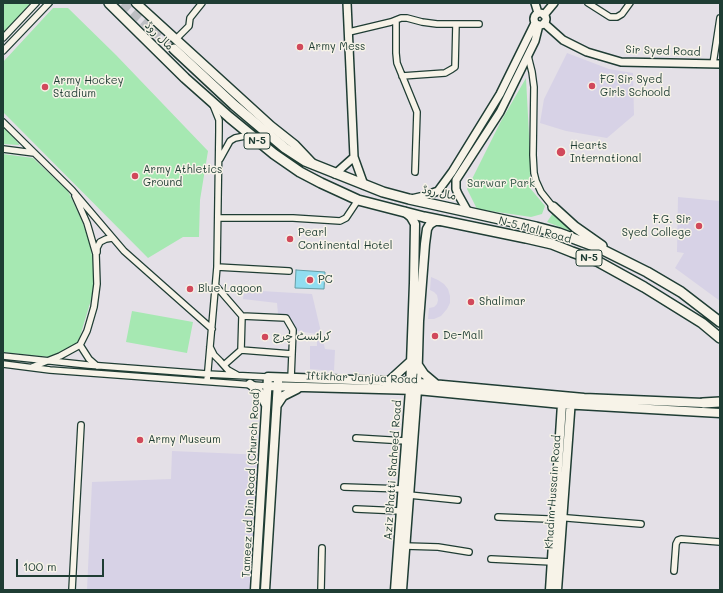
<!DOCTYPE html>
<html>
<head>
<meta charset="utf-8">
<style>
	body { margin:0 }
	#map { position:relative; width:723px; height:593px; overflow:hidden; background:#e4e0e7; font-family:Mali,sans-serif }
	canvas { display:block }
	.frame { position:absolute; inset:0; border:4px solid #1f3d34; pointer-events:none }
	.scale { position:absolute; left:16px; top:559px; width:88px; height:18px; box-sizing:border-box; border:2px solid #1f3d34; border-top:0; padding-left:5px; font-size:12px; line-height:14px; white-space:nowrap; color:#1f3d34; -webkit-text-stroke:3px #f7f3e8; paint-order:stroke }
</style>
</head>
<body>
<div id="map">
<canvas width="723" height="593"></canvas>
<div class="frame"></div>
<div class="scale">100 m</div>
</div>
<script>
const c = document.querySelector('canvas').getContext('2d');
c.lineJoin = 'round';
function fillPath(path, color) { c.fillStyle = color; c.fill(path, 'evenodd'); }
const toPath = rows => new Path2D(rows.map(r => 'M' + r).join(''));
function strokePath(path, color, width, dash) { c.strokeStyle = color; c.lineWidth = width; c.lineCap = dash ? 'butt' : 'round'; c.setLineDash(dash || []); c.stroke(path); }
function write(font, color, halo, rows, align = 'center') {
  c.font = font + ' Mali,"Playpen Sans Arabic",sans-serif'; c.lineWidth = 3; c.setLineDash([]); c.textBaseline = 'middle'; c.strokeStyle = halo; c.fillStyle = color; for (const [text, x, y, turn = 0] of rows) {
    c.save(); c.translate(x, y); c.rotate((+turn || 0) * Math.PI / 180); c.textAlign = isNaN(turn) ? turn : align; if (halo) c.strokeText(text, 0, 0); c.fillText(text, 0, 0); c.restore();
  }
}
fillPath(toPath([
	[567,53,609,69,633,73,634,115,607,138,566,131,540,123,544,99],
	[678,197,720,201,720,301,675,268,684,253,677,252],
	[431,277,438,280,444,284,448,289,450,296,450,303,447,309,441,316,434,319,428,319,429,308,434,307,437,304,438,300,437,295,434,292,430,290],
	[244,290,312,294,325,349,335,350,334,371,310,369,310,346,317,346,317,334,297,331,287,315,278,314,277,303,243,299],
	[172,451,264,455,255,586,248,590,87,590,92,482,171,479]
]), '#d7d2e6');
fillPath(toPath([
	[3,3,31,3,3,33],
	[53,8,68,8,116,55,208,151,200,200,199,237,183,237,148,258,3,112,3,62],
	[526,78,530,154,530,188,545,206,542,214,531,217,477,209,467,189,500,123],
	[3,125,19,144,19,145,3,144],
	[3,154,33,158,68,191,82,221,89,241,93,260,93,289,91,300,78,343,49,357,3,352],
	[553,213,573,232,547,222],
	[132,311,193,322,187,353,126,342]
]), '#a6e8b2');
const water = toPath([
	[296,270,325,272,324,289,295,288,296,270]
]);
fillPath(water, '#90ddf0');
strokePath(water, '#639da5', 1);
strokePath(toPath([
	[123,3,174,49]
]), '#bdbfc3', 9, [9, 4.5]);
const minor = toPath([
	[588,3,610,17,617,17,622,14,630,3],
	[396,20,396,53,397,63,417,112,415,172],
	[349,32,391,22,401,18,407,18,422,22,437,24,479,24],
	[178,37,189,26,190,18,202,3],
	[3,38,36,3],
	[3,51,49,3],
	[528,56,532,72,534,87,533,155,534,173,536,181,541,192,553,207],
	[713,64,720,18],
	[402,76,445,73,452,69,455,67,456,24],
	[3,122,72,190,124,251,212,329],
	[3,149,34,153],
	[220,159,230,141,235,138,250,135],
	[218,218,293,218,340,221,346,218,358,200],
	[97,252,97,248,100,242,106,239,112,238],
	[217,267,289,271],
	[216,286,242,316,241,350,224,365],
	[242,316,286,318,293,330,291,378],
	[80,345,89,359,97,366],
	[210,347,214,355,220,361,228,370,237,375],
	[241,350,292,354],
	[3,356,88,365,207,374,268,377],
	[3,364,50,370,267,386],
	[32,367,60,356,80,345,87,331,94,307,97,284,96,254,87,223,75,196],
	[207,381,217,267,219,131,219,120,213,105],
	[356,438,406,441],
	[344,487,403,489],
	[409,495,458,500],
	[356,509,401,511],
	[498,517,548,519,555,517,641,524],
	[405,546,438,547,469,552],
	[491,559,552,562],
	[674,571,676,544,678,540,681,539,720,542],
	[72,590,81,425],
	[321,590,322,548]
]);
const tertiary = toPath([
	[347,3,354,157,364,185],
	[535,3,538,13],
	'534 19a6 6 0 1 1 12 0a6 6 0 1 1-12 0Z',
	[544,15,554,3],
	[544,23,563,40,587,52,621,62,720,64],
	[335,174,354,157],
	[411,199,424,196,438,191,452,172,500,94,535,23],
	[468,212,458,194,456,189,456,180,500,112,535,41,539,25]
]);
const secondary = toPath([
	[418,365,424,374,437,385],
	[388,382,411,361],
	[250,384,259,391,266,405],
	[267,386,417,390,562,404,720,413],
	[277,405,283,396,297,389],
	[255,590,268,377,410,382,584,398,703,403],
	[265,590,278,382],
	[395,590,410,390,414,283,415,224,411,217,405,212],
	[402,590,417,390,419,321,425,244,427,229,430,224,435,221,441,221],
	[550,590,562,404],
	[557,590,571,399]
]);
const primary = toPath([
	[136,3,271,126,295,145,313,164]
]);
const trunk = toPath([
	[109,3,185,78,229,117,274,154,300,172,321,183,358,200,424,217,526,238,552,244,572,252,597,261,644,287,702,323,720,338],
	[174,49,234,105,285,148,305,161,383,192,409,199,536,227,559,233,599,248,647,272,681,292,720,322],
	[553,207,575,227,602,246],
	[703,403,720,402]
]);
strokePath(minor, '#1f3d34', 8);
strokePath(tertiary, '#1f3d34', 10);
strokePath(secondary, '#1f3d34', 11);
strokePath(primary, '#1f3d34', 11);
strokePath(trunk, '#1f3d34', 12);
strokePath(minor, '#f7f3e8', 5.5);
strokePath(tertiary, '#f7f3e8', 7);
strokePath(secondary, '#f7f3e8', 8);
strokePath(primary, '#f7f3e8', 8);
strokePath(trunk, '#f7f3e8', 9);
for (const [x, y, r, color] of [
	[300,47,4,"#d1495b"],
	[592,86,4,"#d1495b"],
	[45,87,4,"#d1495b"],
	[561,152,5,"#d1495b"],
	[135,176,4,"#d1495b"],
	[699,226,4,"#d1495b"],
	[290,239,4,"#d1495b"],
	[310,280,4,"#d1495b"],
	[190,289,4,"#d1495b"],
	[471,302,4,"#d1495b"],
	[435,336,4,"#d1495b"],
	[265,337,4,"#d1495b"],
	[140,440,4,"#d1495b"]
]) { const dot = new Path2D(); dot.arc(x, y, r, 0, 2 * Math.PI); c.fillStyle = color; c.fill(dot); strokePath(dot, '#f7f3e8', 1.5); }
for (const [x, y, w] of [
	[257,141,26],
	[589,258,26]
]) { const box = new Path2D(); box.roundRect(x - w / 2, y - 8, w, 16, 3); c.fillStyle = '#f7f3e8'; c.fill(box); strokePath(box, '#1f3d34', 1); }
write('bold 10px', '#1f3d34', null, [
	["N-5",257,141],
	["N-5",589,258]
]);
write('11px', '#1f3d34', '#f7f3e8', [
	["مال روڈ",159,36,45],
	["Sir Syed Road",663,51,2],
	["مال روڈ",439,193,12],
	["N-5 Mall Road",535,230,15],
	["Iftikhar Janjua Road",362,378,2],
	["Aziz Bhatti Shaheed Road",393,470,-86],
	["Tameez ud Din Road (Church Road)",251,483,-87],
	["Khadim Hussain Road",553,492,-86]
]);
write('11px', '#1f3d34', '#f7f3e8', [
	["Army Mess",308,47],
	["FG Sir Syed",600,80],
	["Girls Schoold",600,93],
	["Army Hockey",53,81],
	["Stadium",53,94],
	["Hearts",570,146],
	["International",570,159],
	["Army Athletics",143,170],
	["Ground",143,183],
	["F.G. Sir",691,220,"right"],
	["Syed College",691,233,"right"],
	["Pearl",298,233],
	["Continental Hotel",298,246],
	["PC",318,280],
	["Blue Lagoon",198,289],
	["Shalimar",479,302],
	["De-Mall",443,336],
	["کرائسٹ چرچ",273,337],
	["Army Museum",148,440]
], 'left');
write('11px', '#335747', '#f7f3e8', [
	["Sarwar Park",501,184]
]);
</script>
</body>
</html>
